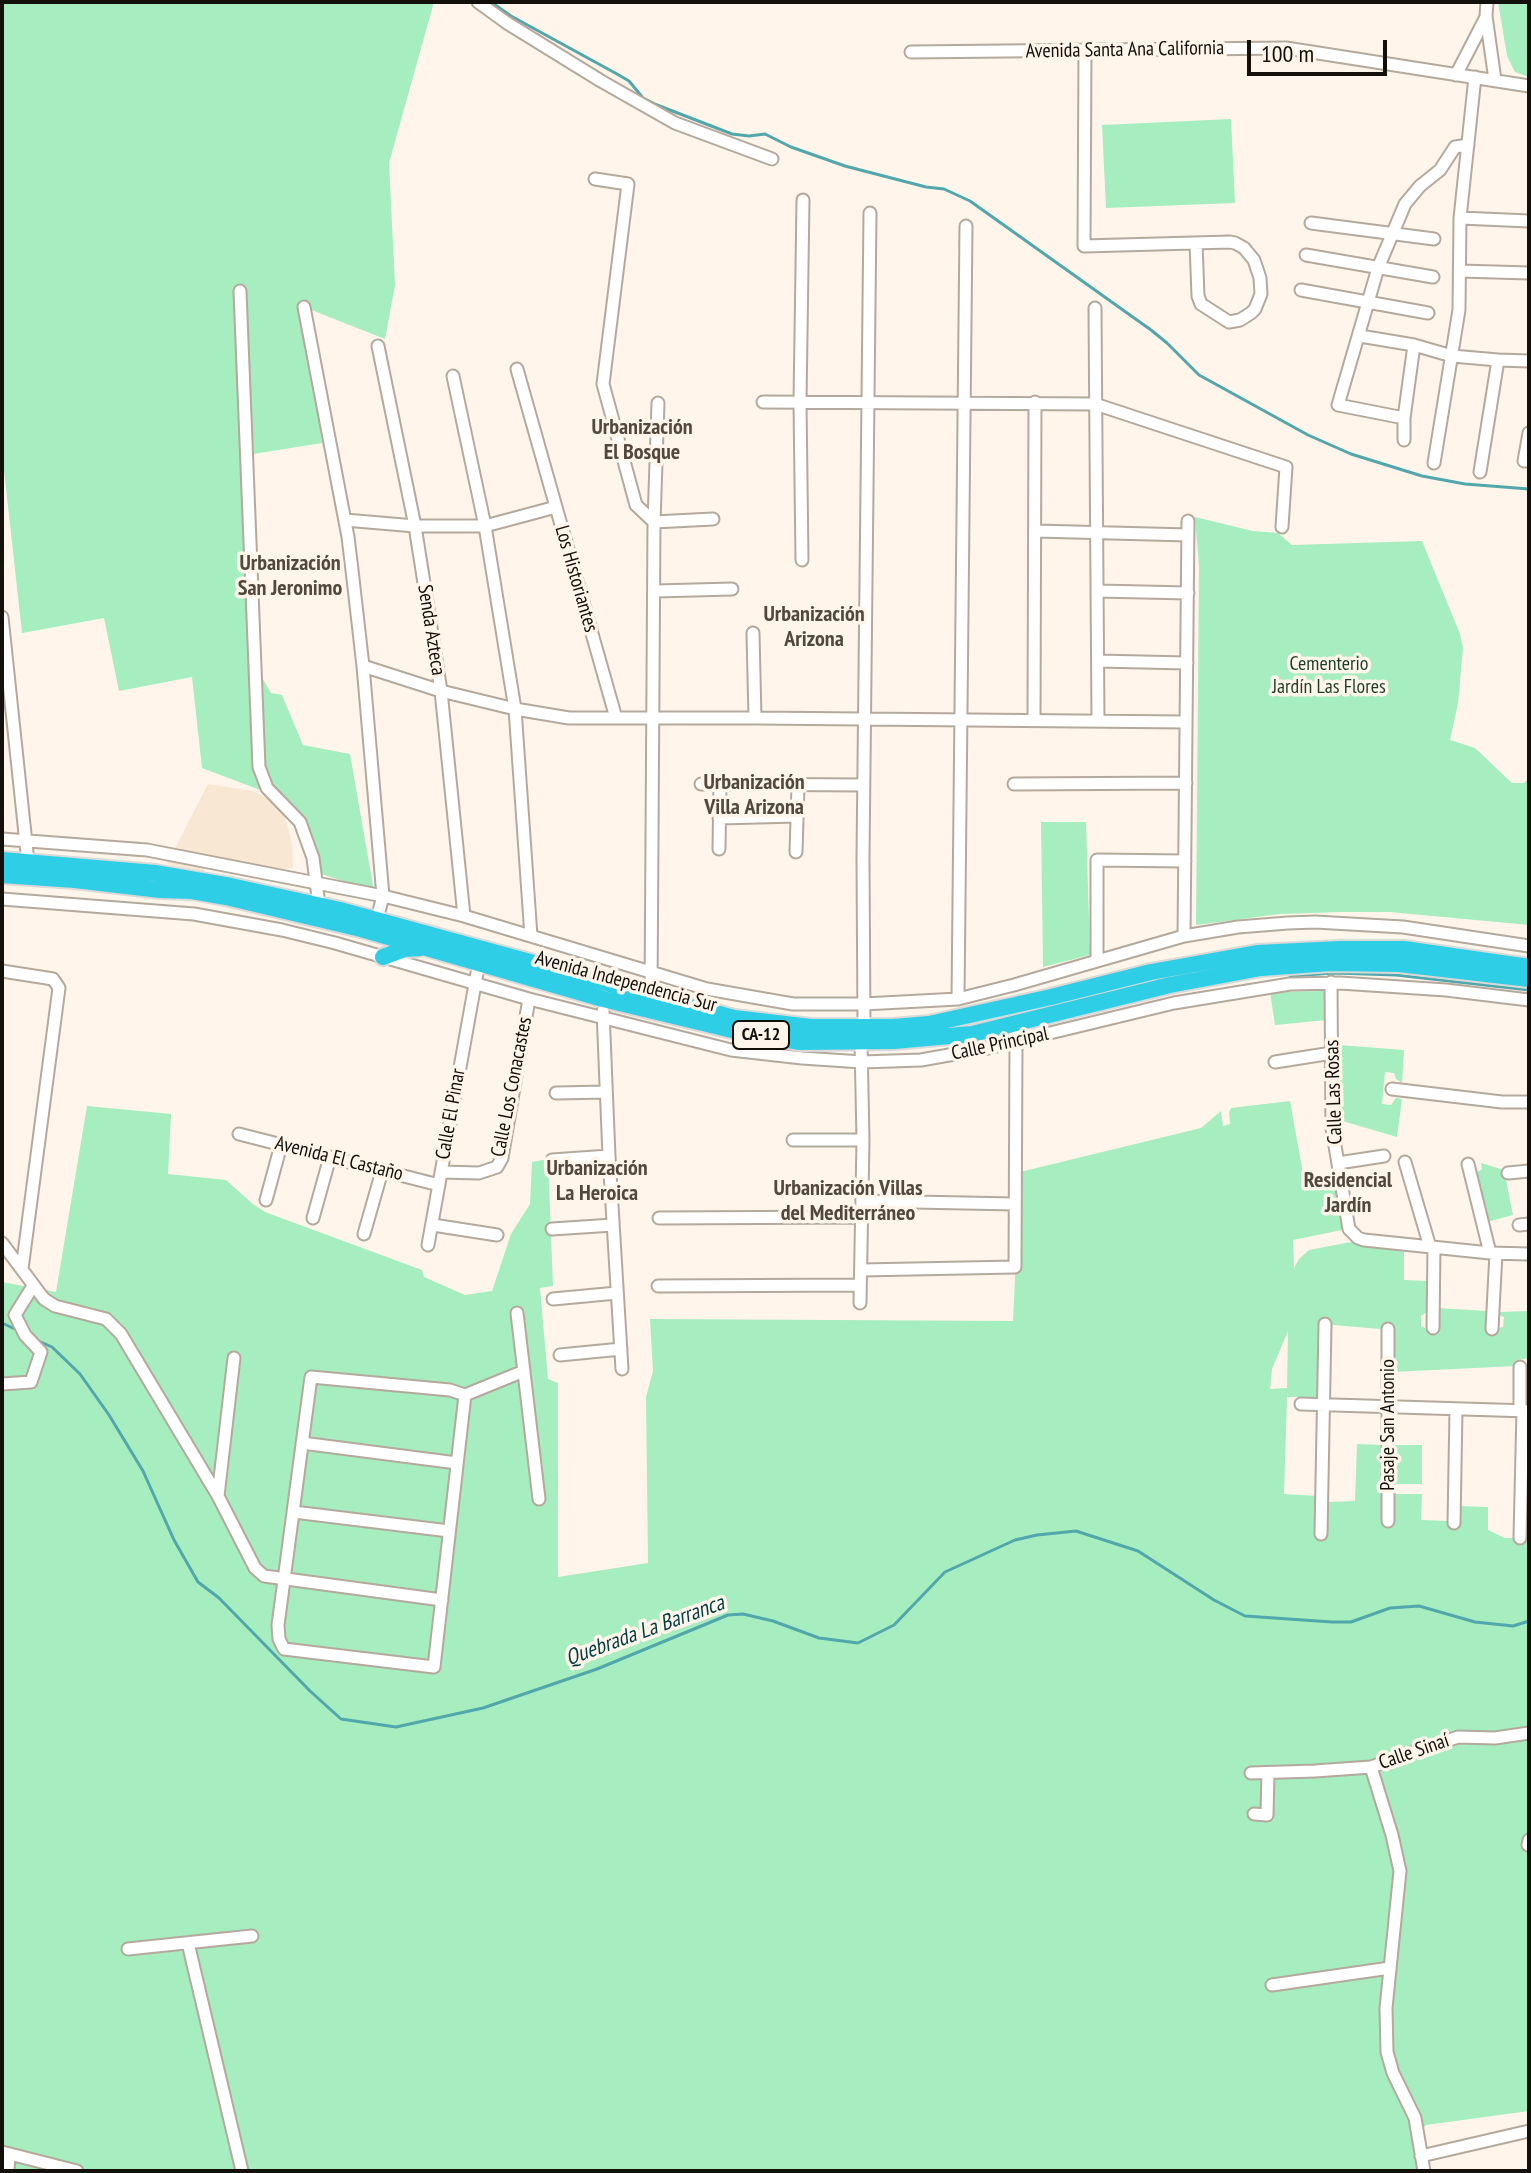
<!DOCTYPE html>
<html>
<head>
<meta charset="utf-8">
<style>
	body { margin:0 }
	#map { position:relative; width:1531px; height:2173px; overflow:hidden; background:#fff5ea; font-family:"PT Sans Narrow",sans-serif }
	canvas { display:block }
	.frame { position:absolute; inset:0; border:4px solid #130f0a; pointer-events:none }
	.scale { position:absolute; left:1247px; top:40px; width:140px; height:36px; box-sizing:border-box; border:4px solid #130f0a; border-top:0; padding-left:10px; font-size:24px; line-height:28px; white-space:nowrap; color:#130f0a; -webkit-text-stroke:6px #fff5ea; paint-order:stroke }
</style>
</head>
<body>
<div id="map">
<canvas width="1531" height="2173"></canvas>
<div class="frame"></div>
<div class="scale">100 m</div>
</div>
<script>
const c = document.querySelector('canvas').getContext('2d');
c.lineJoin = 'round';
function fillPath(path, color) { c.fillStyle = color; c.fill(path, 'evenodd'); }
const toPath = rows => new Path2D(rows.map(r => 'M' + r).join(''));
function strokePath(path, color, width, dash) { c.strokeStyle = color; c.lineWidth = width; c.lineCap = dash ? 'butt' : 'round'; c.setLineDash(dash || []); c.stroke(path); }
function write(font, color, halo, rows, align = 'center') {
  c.font = font + ' "PT Sans Narrow",sans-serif'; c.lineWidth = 7; c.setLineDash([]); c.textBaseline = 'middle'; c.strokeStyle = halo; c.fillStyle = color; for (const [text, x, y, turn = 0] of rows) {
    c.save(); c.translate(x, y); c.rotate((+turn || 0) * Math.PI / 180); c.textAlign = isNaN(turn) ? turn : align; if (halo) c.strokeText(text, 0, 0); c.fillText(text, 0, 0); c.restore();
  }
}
fillPath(toPath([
	[208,784,253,791,272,801,284,815,287,824,292,845,293,868,258,870,203,866,205,874,167,864]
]), '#f8e7d3');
fillPath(toPath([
	[2,2,434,2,389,163,395,285,385,339,304,307,322,443,247,455,255,666,271,693,282,695,303,745,350,754,374,891,309,870,311,863,296,823,263,791,202,768,192,677,119,691,104,618,22,633,2,452],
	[1498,2,1529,2,1529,77,1515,72,1507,56],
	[1231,119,1235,203,1106,208,1102,125],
	[1195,517,1253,531,1278,533,1292,545,1422,541,1460,634,1463,648,1458,703,1450,740,1475,748,1512,783,1524,783,1529,778,1529,925,1390,912,1341,912,1280,914,1196,925,1199,566],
	[1041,822,1086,822,1090,955,1043,967],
	[1323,991,1326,993,1327,1020,1275,1025,1270,992],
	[1339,1045,1404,1050,1402,1083,1396,1079,1394,1073,1385,1072,1382,1104,1391,1105,1396,1098,1402,1099,1397,1137,1339,1120],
	[1290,1101,1305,1185,1335,1180,1342,1230,1293,1240,1294,1268,1299,1259,1309,1250,1351,1242,1404,1252,1404,1280,1428,1281,1427,1312,1421,1316,1421,1326,1425,1328,1427,1332,1437,1332,1438,1308,1487,1311,1486,1332,1497,1333,1499,1328,1503,1327,1504,1317,1501,1316,1499,1312,1529,1311,1529,1358,1516,1360,1516,1366,1392,1372,1393,1330,1321,1324,1317,1397,1287,1397,1284,1494,1317,1496,1326,1533,1327,1502,1355,1501,1357,1444,1383,1445,1382,1521,1392,1521,1392,1494,1422,1494,1421,1520,1450,1521,1458,1506,1488,1507,1488,1530,1505,1538,1524,1538,1525,1500,1529,1500,1529,2111,1426,2125,1412,2143,1417,2171,2,2171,2,1282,56,1292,87,1106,171,1114,168,1174,226,1180,253,1204,265,1212,422,1270,424,1277,465,1295,492,1291,511,1234,530,1204,532,1162,548,1159,553,1286,540,1288,548,1379,558,1383,558,1577,648,1563,646,1397,653,1371,650,1319,1013,1321,1020,1172,1201,1128,1221,1111,1223,1126,1230,1124,1229,1112,1231,1108],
	[1288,1331,1287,1388,1270,1389,1272,1369],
	[1481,1163,1504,1170,1513,1215,1487,1222,1476,1177,1476,1173,1482,1169],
	[1393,1445,1422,1445,1422,1484,1392,1484]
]), '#a6edbf');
strokePath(toPath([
	[491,2,511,16,617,74,629,81,643,98,657,105,732,134,749,136,765,134,791,147,845,166,926,187,944,189,970,201,1151,330,1167,343,1199,375,1308,435,1351,454,1422,476,1465,484,1529,489],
	[1290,976,1334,973,1396,975,1529,990],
	[2,1323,17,1330],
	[34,1339,52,1347,80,1374,109,1415,143,1471,174,1540,198,1582,219,1598,310,1691,341,1719,396,1727,483,1708,597,1669,728,1615,743,1614,773,1621,819,1638,858,1643,894,1625,945,1572,1015,1540,1037,1535,1076,1531,1138,1551,1214,1600,1245,1616,1332,1622,1351,1622,1390,1608,1419,1606,1475,1622,1513,1626,1529,1621]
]), '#51a7ab', 3);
const minor = toPath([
	[478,2,507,23,601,81,675,123,772,159],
	[1487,2,1486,16,1495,80],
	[1085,50,1084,246,1230,242,1235,243,1244,248,1254,260,1260,278,1261,294,1255,309,1251,313,1240,320,1229,322,1201,304,1198,296,1196,243],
	[911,52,1286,48,1529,86],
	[1456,75,1486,17],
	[595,179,628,184,603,384,636,505,654,522,713,519],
	[1460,218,1529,221],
	[1311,223,1434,239],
	[1306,255,1433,277],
	[1460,271,1529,273],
	[1301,290,1428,313],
	[240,291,259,767,267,788,300,822,313,858,319,905],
	[304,307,348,537,352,570,363,666,383,896,377,919],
	[1095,308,1098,721],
	[1360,336,1414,345,1452,356,1498,360,1529,361],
	[378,346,415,526,441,691,464,916],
	[517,369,556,507],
	[453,376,485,526,515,709,531,936],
	[763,402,1095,404,1286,467,1282,527],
	[1404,418,1338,405,1378,268,1405,204,1420,186,1440,170,1455,147,1468,145],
	[1529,433,1524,461,1529,461],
	[1404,440,1404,418,1414,345],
	[1434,463,1459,310,1460,218,1475,77],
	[1480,472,1498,360],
	[345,520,415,526,485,526,556,507,616,718],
	[1036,531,1188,535],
	[802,560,800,402,803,200],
	[655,591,732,589],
	[1097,591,1188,593],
	[2,617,28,862],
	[753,633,755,718],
	[1098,661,1187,663],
	[363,666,441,691,515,709,569,718,755,718,1186,722],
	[1034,720,1035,402],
	[701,784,864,785],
	[1014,784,1186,783],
	[719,818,797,816],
	[2,839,147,850,383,896,464,916,707,989,793,1004,864,1004,958,999,1014,985,1184,936,1238,927,1288,923,1315,922,1403,927,1529,946],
	[719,849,720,784],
	[796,852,798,786],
	[2,899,194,914,282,930,335,943,529,999,731,1050,802,1058,862,1062,921,1060,988,1048,1174,1003,1290,984,1340,983,1446,990,1529,1000],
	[1184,936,1188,521],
	[1097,960,1097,860,1185,861],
	[2,971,53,979,59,988,22,1269],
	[1331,982,1332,1128,1349,1229,1358,1238,1364,1240,1490,1253,1529,1254],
	[651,996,654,522,658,403],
	[958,999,966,226],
	[603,1011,609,1156,622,1369],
	[864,1026,863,858,870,213],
	[1275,1062,1332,1053],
	[1392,1089,1502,1102,1529,1102],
	[556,1093,606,1092],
	[239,1134,439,1185],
	[793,1140,863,1140],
	[552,1160,609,1156],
	[1405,1162,1430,1247],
	[1338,1163,1384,1156],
	[1468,1164,1490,1253],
	[441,1172,479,1173,497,1167,502,1158,529,999],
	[1508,1173,1529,1171],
	[266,1200,281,1145],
	[863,1201,1015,1204],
	[313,1218,330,1157],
	[659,1218,862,1217],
	[433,1225,497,1235],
	[1519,1225,1529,1224],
	[552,1229,613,1225],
	[364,1234,382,1171],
	[2,1243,44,1299,55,1306,106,1319,121,1334,218,1496,255,1568,264,1576,442,1600],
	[428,1245,479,962],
	[861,1270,1015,1267,1016,1042,1019,1024],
	[658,1286,860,1285],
	[553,1299,617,1293],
	[860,1303,863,1140,861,1042],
	[517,1313,539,1499],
	[1433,1328,1434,1247],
	[1492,1329,1496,1253],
	[560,1355,621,1349],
	[1520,1367,1520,1410],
	[2,1384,31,1382,41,1352,25,1335,15,1315,33,1286],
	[465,1395,434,1667,284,1649,279,1639,278,1625,311,1377,450,1390,465,1395,524,1371],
	[1301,1404,1529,1411],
	[302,1443,457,1463],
	[218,1496,234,1358],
	[294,1512,449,1531],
	[1388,1521,1388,1329],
	[1454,1523,1456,1410],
	[1321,1534,1325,1324],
	[1520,1538,1523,1410],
	[1371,1767,1392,1835,1400,1871,1386,2008,1387,2052,1393,2073,1415,2118,1424,2171],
	[1251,1773,1315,1771,1371,1767,1458,1737,1495,1738,1529,1733],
	[1254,1814,1267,1815,1268,1773],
	[1528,1845,1529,1840],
	[188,1943,242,2171],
	[128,1949,252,1936],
	[1272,1985,1390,1968],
	[2,2152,77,2171],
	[1421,2156,1529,2131],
	[8,2171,9,2155]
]);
const highway = toPath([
	[2,860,155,873,231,886,340,910,734,1018,811,1027,893,1027,929,1024,1051,997,1151,972,1257,953,1340,949,1404,949,1529,967],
	[2,875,75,880,160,890,192,891,226,897,361,929,603,999,732,1030,800,1042,894,1041,972,1034,1170,985,1261,968,1331,963,1399,964,1529,979],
	[383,957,405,949,420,948]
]);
strokePath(minor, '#b4a99c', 15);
strokePath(highway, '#d9d9d8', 20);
strokePath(minor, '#fff', 11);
strokePath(highway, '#2ecee7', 16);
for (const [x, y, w] of [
	[761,1035,56]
]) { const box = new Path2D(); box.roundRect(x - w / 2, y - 14, w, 28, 6); c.fillStyle = '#fff5ea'; c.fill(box); strokePath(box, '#130f0a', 2); }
write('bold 18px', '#130f0a', null, [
	["CA-12",761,1035]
]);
write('20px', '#130f0a', '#fff5ea', [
	["Avenida Santa Ana California",1125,50,-1],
	["Los Historiantes",576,579,74],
	["Senda Azteca",431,630,81],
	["Avenida Independencia Sur",626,982,15],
	["Calle Principal",1000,1044,-12],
	["Calle Los Conacastes",512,1087,-79],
	["Calle Las Rosas",1334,1092,-92],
	["Calle El Pinar",451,1114,-80],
	["Avenida El Castaño",339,1159,14],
	["Pasaje San Antonio",1388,1425,-90],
	["Calle Sinaí",1414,1752,-19]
]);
write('20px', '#1b3e29', '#fff5ea', [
	["Cementerio",1329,664],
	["Jardín Las Flores",1329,687]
]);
write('bold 22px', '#52483d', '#fff5ea', [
	["Urbanización",642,428],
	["El Bosque",642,453],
	["Urbanización",290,564],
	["San Jeronimo",290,589],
	["Urbanización",814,615],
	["Arizona",814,640],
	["Urbanización",754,783],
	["Villa Arizona",754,808],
	["Urbanización",597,1169],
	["La Heroica",597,1194],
	["Residencial",1348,1181],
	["Jardín",1348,1206],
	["Urbanización Villas",848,1189],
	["del Mediterráneo",848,1214]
]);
write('italic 22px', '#003d41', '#fff5ea', [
	["Quebrada La Barranca",645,1631,-20]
]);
</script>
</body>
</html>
